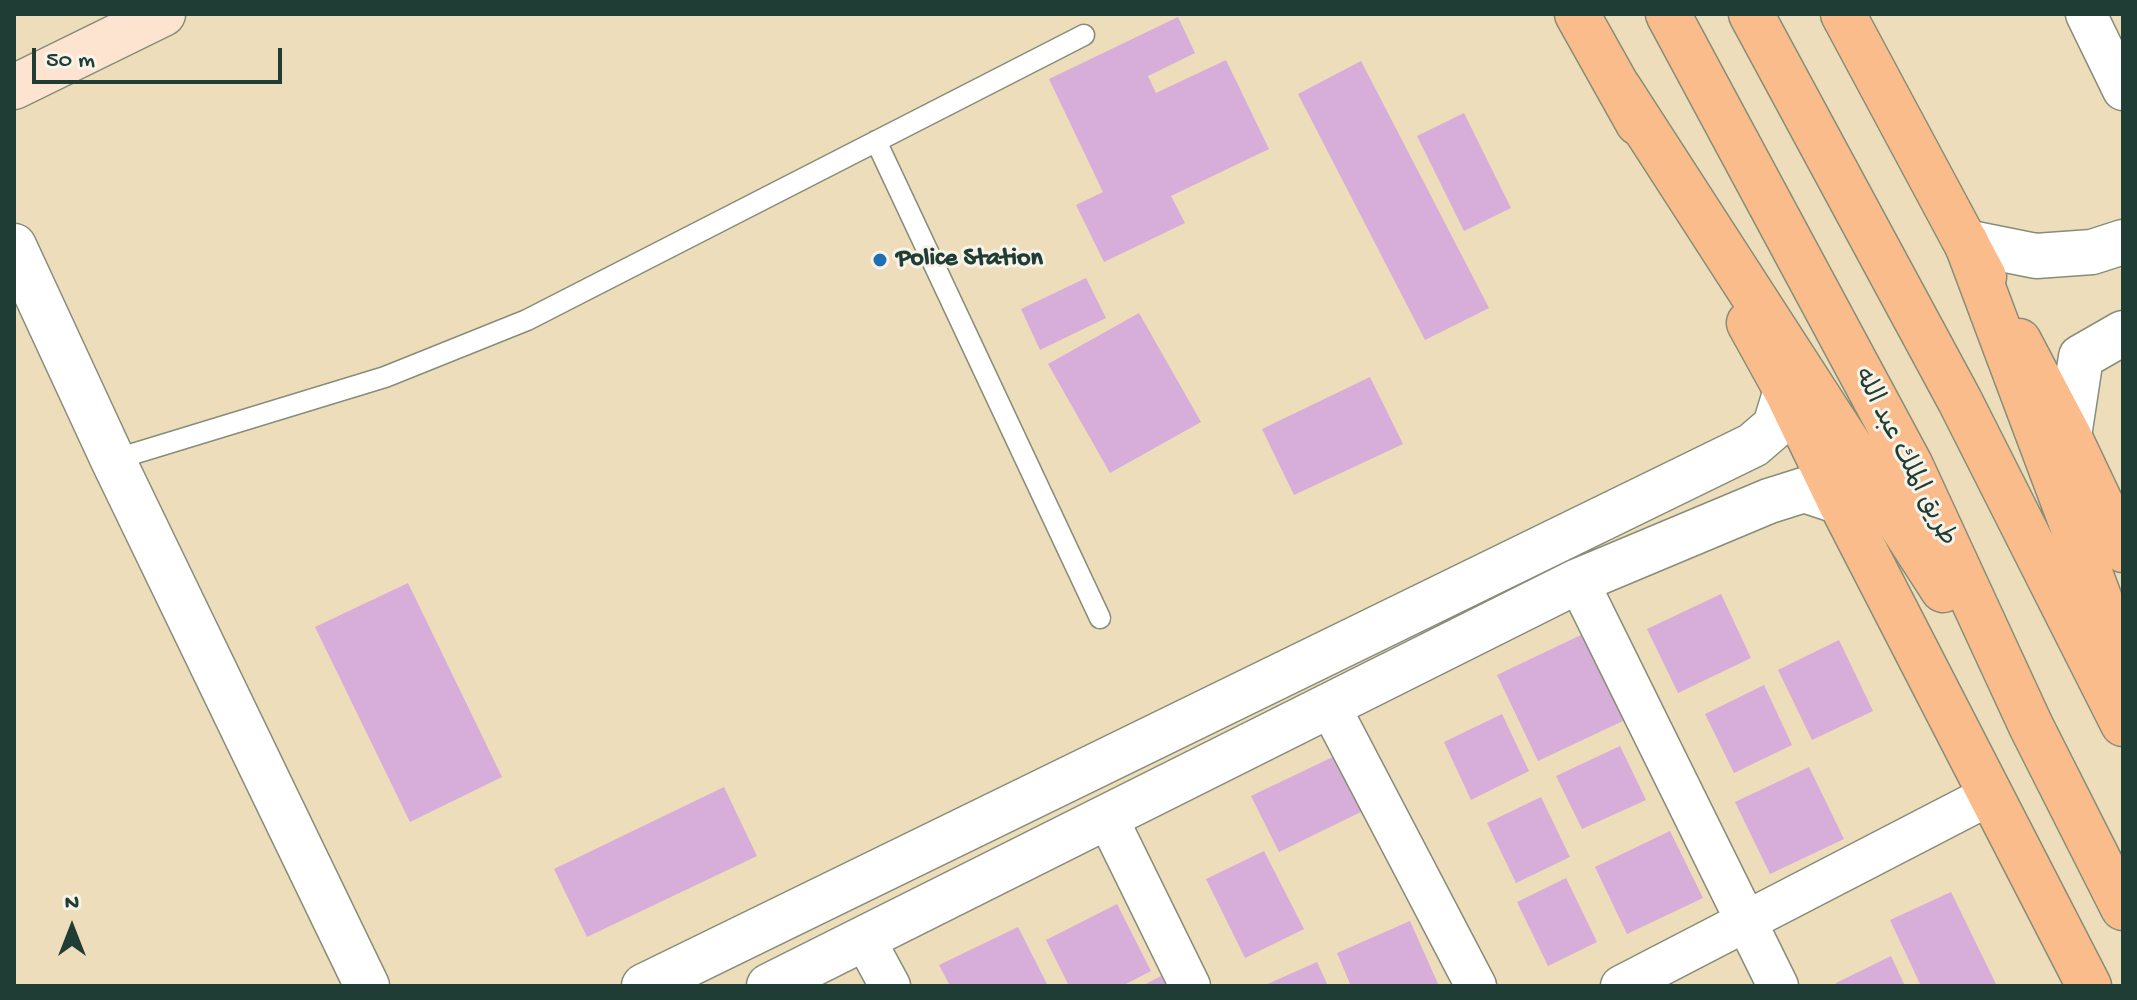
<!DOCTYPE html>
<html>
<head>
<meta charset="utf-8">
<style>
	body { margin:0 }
	#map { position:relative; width:2137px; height:1000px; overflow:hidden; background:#edb; font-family:"Gochi Hand",sans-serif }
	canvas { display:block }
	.frame { position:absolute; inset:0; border:16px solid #1f3d34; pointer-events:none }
	.north { position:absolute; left:32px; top:888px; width:80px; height:80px; -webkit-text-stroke:6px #f7f3e8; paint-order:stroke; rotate:0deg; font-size:22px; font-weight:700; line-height:32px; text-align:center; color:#1f3d34 }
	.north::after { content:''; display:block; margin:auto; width:28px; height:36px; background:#1f3d34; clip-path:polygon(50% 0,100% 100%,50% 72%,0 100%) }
	.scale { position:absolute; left:32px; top:48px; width:250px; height:36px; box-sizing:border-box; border:4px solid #1f3d34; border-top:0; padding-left:10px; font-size:24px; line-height:28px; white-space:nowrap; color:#1f3d34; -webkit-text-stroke:6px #f7f3e8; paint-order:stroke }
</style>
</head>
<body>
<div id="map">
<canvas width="2137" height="1000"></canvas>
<div class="frame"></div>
<div class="north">N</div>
<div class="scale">50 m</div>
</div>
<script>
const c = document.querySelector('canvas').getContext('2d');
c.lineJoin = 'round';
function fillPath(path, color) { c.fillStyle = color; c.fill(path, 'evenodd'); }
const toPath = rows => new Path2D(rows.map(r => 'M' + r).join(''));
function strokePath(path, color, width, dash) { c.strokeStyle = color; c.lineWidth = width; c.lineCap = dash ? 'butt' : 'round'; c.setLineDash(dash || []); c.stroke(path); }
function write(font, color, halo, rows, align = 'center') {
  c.font = font + ' "Gochi Hand","Playpen Sans Arabic",sans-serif'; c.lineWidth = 6; c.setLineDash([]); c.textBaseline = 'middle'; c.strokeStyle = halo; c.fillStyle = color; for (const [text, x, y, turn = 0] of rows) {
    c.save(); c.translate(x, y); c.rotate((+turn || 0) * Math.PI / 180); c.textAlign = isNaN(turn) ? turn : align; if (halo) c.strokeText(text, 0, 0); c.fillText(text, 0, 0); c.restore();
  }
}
fillPath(toPath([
	[1178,17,1195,53,1148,76,1156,93,1226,60,1269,149,1171,196,1185,223,1104,262,1076,205,1103,192,1049,79],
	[1361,61,1489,308,1425,340,1298,94],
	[1464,113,1511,208,1464,231,1417,136],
	[1086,278,1106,318,1040,350,1021,309],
	[1139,313,1201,422,1110,473,1048,364],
	[1370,377,1403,444,1294,495,1262,429],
	[408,583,502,777,410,822,315,627],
	[1721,594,1751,658,1678,693,1647,629],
	[1583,634,1625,720,1538,761,1497,675],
	[1839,640,1873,711,1812,740,1778,670],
	[1764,685,1792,745,1734,773,1705,714],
	[1502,714,1529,771,1471,800,1444,742],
	[1620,746,1646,800,1582,829,1556,776],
	[1339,754,1367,809,1279,852,1251,796],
	[1809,767,1844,839,1770,874,1735,802],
	[724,787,757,856,587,937,554,869],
	[1541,797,1570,857,1516,883,1487,823],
	[1670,831,1703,898,1627,934,1595,867],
	[1264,851,1304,929,1245,958,1206,879],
	[1566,878,1597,942,1548,966,1517,902],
	[1951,892,1997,986,1921,986,1890,920],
	[1117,904,1151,971,1122,986,1069,986,1046,940],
	[1410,921,1439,986,1351,986,1337,953],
	[1018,927,1048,986,950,986,939,965],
	[1891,956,1905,986,1838,986,1836,983],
	[1317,962,1328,986,1263,986],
	[1161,976,1166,986,1142,986]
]), '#d7add9');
const service = toPath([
	[876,141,1100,618],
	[113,460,385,377,527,320,1084,35]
]);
const minor = toPath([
	[2086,14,2123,90],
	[1578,581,1778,986],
	[1329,705,1476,986],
	[1107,817,1190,986],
	[864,938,890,986],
	[1621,986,1990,795]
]);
const tertiary = toPath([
	[1966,242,2036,256,2092,252,2123,242],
	[14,246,113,460,367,986],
	[2069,436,2081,357,2123,333],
	[644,986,1753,445,1775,426,1786,390],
	[769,986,1578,581,1769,501,1804,490,1840,502]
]);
const secondary = toPath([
	[14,87,163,14]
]);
const primary = toPath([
	[1577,14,1638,123],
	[1843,14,1984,277],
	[1749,323,1786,390,1840,502,2089,986],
	[2019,341,2069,436,2123,550]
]);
const motorway = toPath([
	[1668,14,1911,466,2031,726,2123,908],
	[1751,14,1960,401,2123,724],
	[1619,88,1943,590],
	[1966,242,2123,661]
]);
strokePath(service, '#868d78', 23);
strokePath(minor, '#868d78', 43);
strokePath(tertiary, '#868d78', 47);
strokePath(secondary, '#868d78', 47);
strokePath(primary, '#868d78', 47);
strokePath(motorway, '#868d78', 47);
strokePath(service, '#fff', 20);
strokePath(minor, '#fff', 40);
strokePath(tertiary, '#fff', 44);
strokePath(secondary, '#fde4d1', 44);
strokePath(primary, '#fabc8b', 44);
strokePath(motorway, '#fabc8b', 44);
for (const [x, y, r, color] of [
	[880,260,8,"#1f6fb2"]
]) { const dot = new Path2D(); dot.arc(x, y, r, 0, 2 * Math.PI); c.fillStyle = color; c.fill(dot); strokePath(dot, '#f7f3e8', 3); }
write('bold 26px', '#1f3d34', '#f7f3e8', [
	["Police Station",896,260]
], 'left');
write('26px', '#1f3d34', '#f7f3e8', [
	["طريق الملك عبد الله",1903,458,63]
]);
</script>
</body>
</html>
